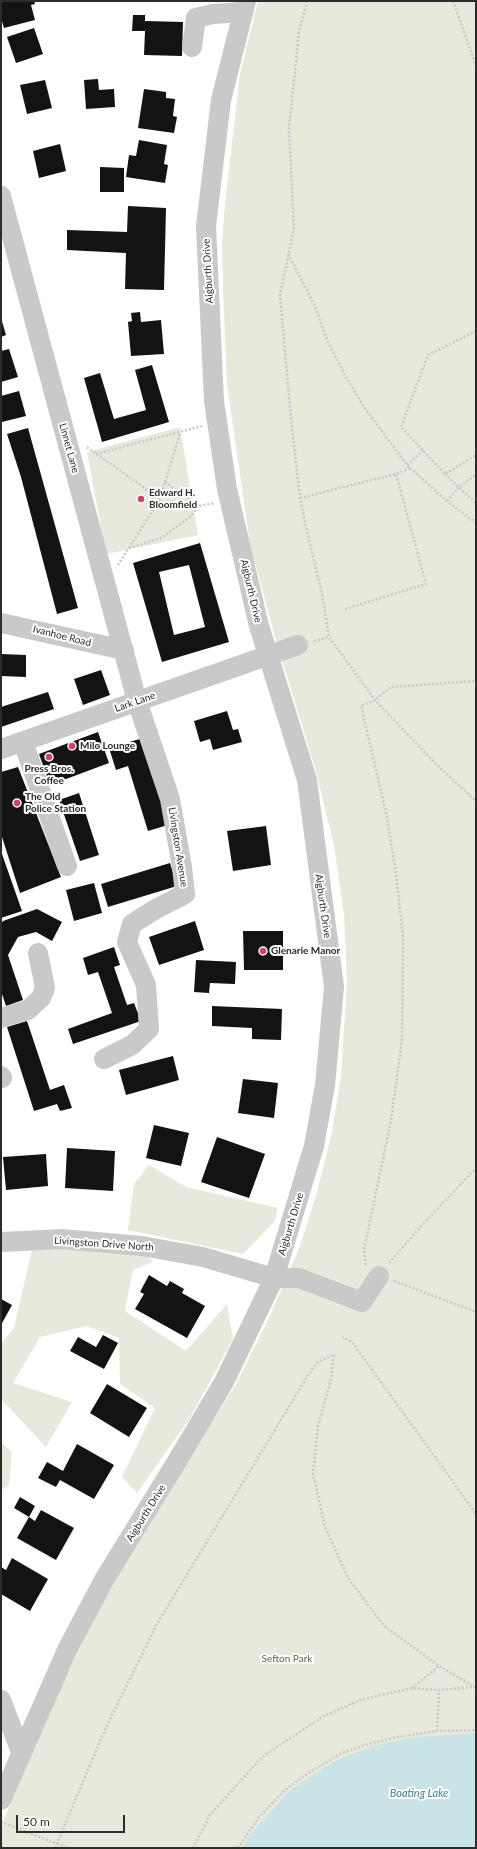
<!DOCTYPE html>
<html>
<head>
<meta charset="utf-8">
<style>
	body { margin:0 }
	#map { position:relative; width:477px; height:1849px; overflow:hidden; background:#fff; font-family:Lato,sans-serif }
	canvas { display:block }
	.frame { position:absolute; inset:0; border:2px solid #2c2c2c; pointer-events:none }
	.scale { position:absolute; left:16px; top:1815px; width:109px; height:18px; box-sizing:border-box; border:2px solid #2c2c2c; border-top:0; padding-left:5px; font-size:12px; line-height:14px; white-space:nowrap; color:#2c2c2c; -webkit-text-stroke:3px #fff; paint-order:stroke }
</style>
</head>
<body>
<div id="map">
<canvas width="477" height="1849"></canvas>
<div class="frame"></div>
<div class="scale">50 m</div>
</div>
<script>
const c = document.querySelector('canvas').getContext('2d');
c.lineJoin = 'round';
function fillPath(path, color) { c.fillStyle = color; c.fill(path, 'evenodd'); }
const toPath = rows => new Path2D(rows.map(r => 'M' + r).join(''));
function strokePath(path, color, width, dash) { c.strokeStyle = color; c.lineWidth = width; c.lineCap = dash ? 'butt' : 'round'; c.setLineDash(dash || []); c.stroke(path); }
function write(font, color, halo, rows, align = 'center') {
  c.font = font + ' Lato,sans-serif'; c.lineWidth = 4; c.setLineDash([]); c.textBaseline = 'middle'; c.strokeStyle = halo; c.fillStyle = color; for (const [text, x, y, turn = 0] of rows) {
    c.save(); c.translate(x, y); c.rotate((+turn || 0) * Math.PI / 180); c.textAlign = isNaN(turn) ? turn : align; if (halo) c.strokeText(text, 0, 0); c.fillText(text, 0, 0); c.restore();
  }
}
fillPath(toPath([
	[258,1,476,1,476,1848,1,1848,1,1828,20,1777,52,1704,104,1599,147,1524,236,1384,269,1318,300,1246,318,1189,332,1132,341,1076,347,981,344,914,334,846,316,771,275,637,250,544,227,384,223,290,222,244,225,203,240,74],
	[180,427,198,535,106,554,87,452],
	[149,1165,186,1187,278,1208,275,1221,243,1254,128,1230,134,1184],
	[34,1241,137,1245,153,1262,133,1270,125,1311,186,1351,227,1304,233,1339,190,1418,137,1493,122,1477,155,1408,120,1384,119,1338,87,1326,40,1337,13,1383,72,1402,46,1447,1,1399,1,1344,14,1328],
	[1,1442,12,1452,9,1485,1,1490]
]), '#e6e9db');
fillPath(toPath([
	[476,1733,476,1848,242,1848,250,1835,290,1790,333,1762,372,1746,416,1737]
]), '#c8e4e7');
fillPath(toPath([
	[1,1,34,1,35,4,31,5,35,20,4,28,1,18],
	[133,15,145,15,145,21,183,22,182,56,144,55,145,31,132,31],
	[34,28,43,54,16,63,7,37],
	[98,79,99,90,114,89,115,107,86,109,84,80],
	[45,80,52,108,27,114,20,85],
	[144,89,166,92,166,98,175,99,173,116,177,117,174,133,138,128],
	[139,140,167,145,164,164,168,165,165,183,126,177,129,155,136,156],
	[60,144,66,171,39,178,33,151],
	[100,167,124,168,124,192,100,192],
	[128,206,166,208,164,290,125,289,126,253,67,250,67,230,127,232],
	[140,312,141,322,161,320,164,354,131,356,128,322,132,321,131,313],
	[1,318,6,335,1,337],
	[9,349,18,377,1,382,1,351],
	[152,365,169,422,102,442,84,378,100,373,114,419,146,410,135,370],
	[19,391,26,416,2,422,1,396],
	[28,428,78,608,57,614,21,477,7,434],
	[200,543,229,642,162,662,133,563],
	[189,565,205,627,174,635,159,572],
	[1,654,26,655,26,677,1,676],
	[101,670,110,695,83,705,74,679],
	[48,692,54,709,1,727,1,707],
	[227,711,233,730,238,729,242,742,213,750,210,739,200,742,194,721],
	[98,732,109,763,50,785,39,754],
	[143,738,168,825,148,831,128,766,116,770,109,748],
	[18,767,61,877,20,893,1,834,1,772],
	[79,793,99,855,80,861,59,800],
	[266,826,271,865,233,871,227,831],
	[2,854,22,911,1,918,1,855],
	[170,863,177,886,108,907,101,884],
	[94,883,102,913,74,921,66,890],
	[37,909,62,922,52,941,36,932,18,937,8,955,23,1000,6,1006,1,991,1,924,3,921],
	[195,921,204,950,159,965,149,937],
	[243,931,283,931,283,970,244,970],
	[114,947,120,965,114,967,127,1005,134,1003,141,1021,73,1044,68,1029,112,1013,98,972,88,975,83,958],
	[196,960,236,962,235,984,210,983,209,993,194,992],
	[212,1006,282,1009,281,1040,252,1039,252,1028,212,1026],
	[27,1021,50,1090,64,1085,72,1108,60,1111,57,1104,34,1111,7,1027],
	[173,1056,179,1080,126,1095,119,1070],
	[243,1079,278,1083,274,1118,238,1113],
	[154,1125,189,1133,181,1166,146,1158],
	[217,1137,265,1154,249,1198,201,1182],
	[67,1148,115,1151,113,1191,65,1188],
	[46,1154,48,1186,6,1190,3,1157],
	[149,1275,167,1286,170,1281,184,1289,182,1293,205,1306,187,1338,135,1309,144,1294,140,1292],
	[1,1299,12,1305,1,1325],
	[103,1335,118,1343,104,1369,70,1351,78,1337,96,1347],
	[107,1384,147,1408,129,1437,90,1413],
	[77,1444,114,1465,94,1499,60,1480,56,1487,38,1478,47,1462,63,1471],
	[20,1497,35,1506,29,1517,14,1508],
	[41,1510,74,1528,56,1560,17,1538,29,1517,35,1521],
	[12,1558,48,1579,30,1611,1,1594,1,1567,6,1570]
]), '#131313');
strokePath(toPath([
	[307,1,299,31,289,129,294,228,280,295,291,419,300,498,306,527,322,594,329,637,375,700,437,765,476,801],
	[453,1,476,66],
	[288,254,314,304,327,340,346,377,364,407,407,465,447,501,476,523],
	[476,331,428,355,401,427,445,474,476,455],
	[87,447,160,499],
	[96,454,202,426],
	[407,465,424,450],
	[445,474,476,503],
	[165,482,199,506],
	[300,498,396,474,411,468],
	[447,501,461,485,476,475],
	[129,548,161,538,189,518,199,506,214,503],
	[118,565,160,499,180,433],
	[345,609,426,584,396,474],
	[314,641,329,637],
	[389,1263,423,1224,476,1168],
	[366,1265,364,1250,391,1120,402,1040,403,936,396,874,386,812,361,706,375,700,391,687,476,681],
	[394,1281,476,1312],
	[342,1337,352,1342,476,1514],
	[334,1355,331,1379,318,1426,313,1473,325,1527,348,1578,384,1626,439,1666,475,1687],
	[412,1688,439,1666],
	[437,1731,439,1690],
	[1,1822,68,1848],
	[55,1848,107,1725,157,1624,307,1377,317,1363,334,1354],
	[193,1848,210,1815,262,1757,322,1717,360,1700,412,1688,439,1690,475,1687],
	[238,1848,259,1817,285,1790,305,1775,340,1754,365,1745,397,1737,437,1731,476,1730]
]), '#c9c9c9', 2.5, [2, 2]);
strokePath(toPath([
	[192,47,196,18,213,14,242,12],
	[1,196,137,701,170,799,182,867,185,894,154,910,132,924,127,942,146,985,149,1029,132,1045,104,1059],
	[1,623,124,650],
	[23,742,67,866],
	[1,749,298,645],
	[1,1018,28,1010,41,998,45,988,38,953],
	[1,1076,2,1078],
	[1,1242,62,1239,142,1246,203,1257,274,1278,299,1278,362,1302,379,1276],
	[1,1700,21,1752],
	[1,1800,67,1650,105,1578,176,1463,224,1382,274,1278,314,1146,325,1085,334,987,307,780,259,626,227,489,214,401,206,226,221,100,246,1]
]), '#c9c9c9', 20);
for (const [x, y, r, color] of [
	[141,499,4,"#d53d70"],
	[72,746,4,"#d53d70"],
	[49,757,4,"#d53d70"],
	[17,803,4,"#d53d70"],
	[263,951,4,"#d53d70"]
]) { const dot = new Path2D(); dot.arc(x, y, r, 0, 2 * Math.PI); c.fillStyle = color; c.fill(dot); strokePath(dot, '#fff', 1.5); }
write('10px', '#2c2c2c', '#fff', [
	["Aigburth Drive",208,271,-93],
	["Linnet Lane",69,448,75],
	["Aigburth Drive",251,591,77],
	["Ivanhoe Road",62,636,14],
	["Lark Lane",135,702,-19],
	["Livingston Avenue",178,847,81],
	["Aigburth Drive",323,906,82],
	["Aigburth Drive",291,1224,-73],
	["Livingston Drive North",104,1244,4],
	["Aigburth Drive",146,1513,-58]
]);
write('bold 10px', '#2c2c2c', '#fff', [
	["Edward H.",149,493],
	["Bloomfield",149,505],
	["Milo Lounge",80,746],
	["Press Bros.",49,769,"center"],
	["Coffee",49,781,"center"],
	["The Old",25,797],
	["Police Station",25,809],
	["Glenarie Manor",271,951]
], 'left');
write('10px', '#5a643e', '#fff', [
	["Sefton Park",287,1659]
]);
write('italic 11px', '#427e87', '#fff', [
	["Boating Lake",419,1793]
]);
</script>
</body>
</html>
